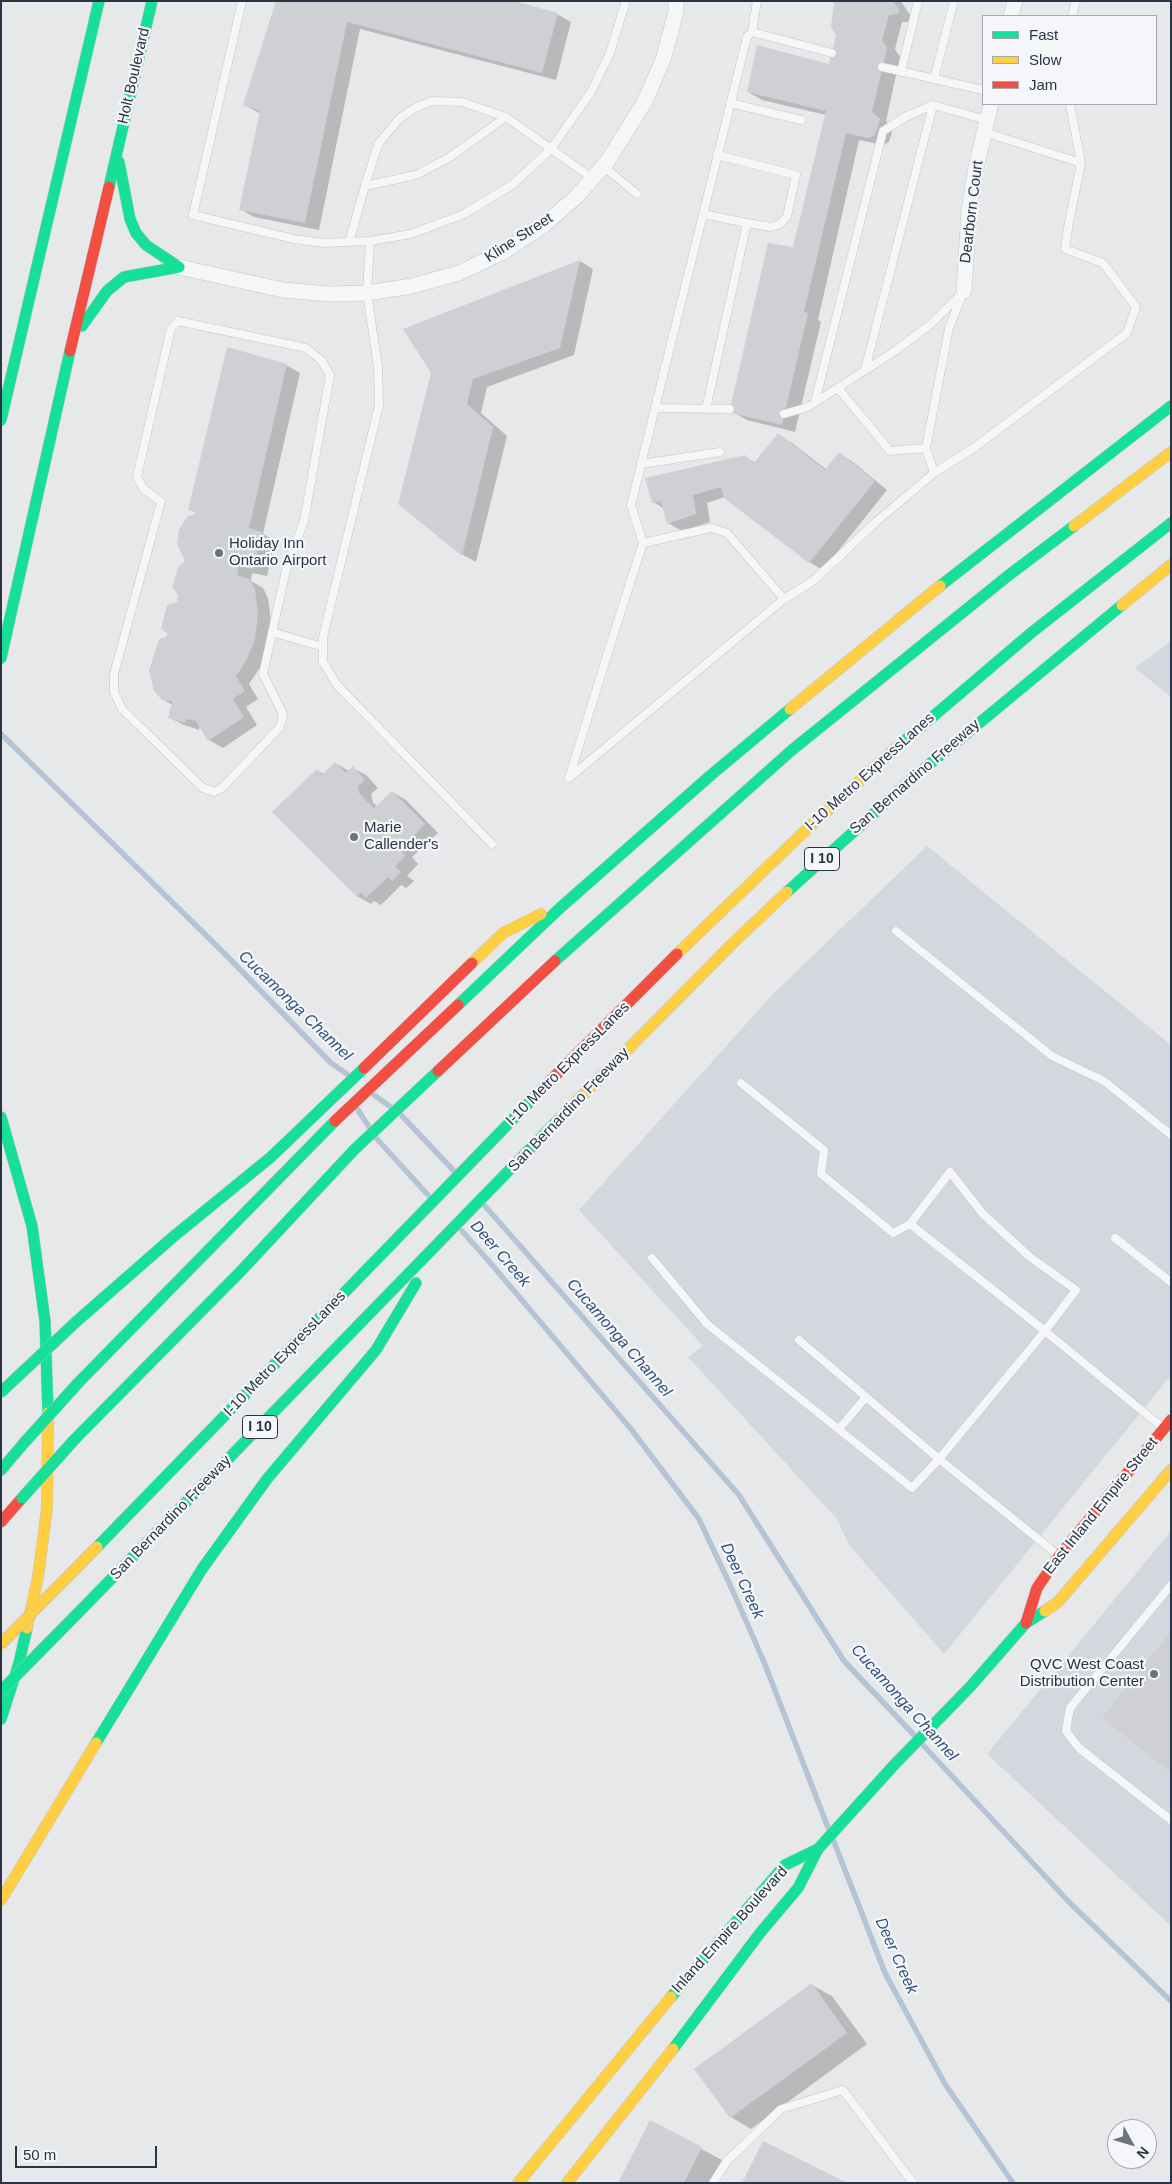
<!DOCTYPE html>
<html>
<head>
<meta charset="utf-8">
<style>
	body { margin:0 }
	#map { position:relative; width:1172px; height:2184px; overflow:hidden; background:#e6e8ea; font-family:Arial,sans-serif }
	canvas { display:block }
	.frame { position:absolute; inset:0; border:2px solid #2b3445; pointer-events:none }
	.legend { position:absolute; left:982px; top:15px; width:175px; height:90px; box-sizing:border-box; background:#f4f6f9; border:1px solid #a4a8b1; margin:0; padding:6px 9px; list-style:none; font-size:15px; color:#2b3445 }
	.legend li { display:flex; align-items:center; gap:10px; height:25px }
	.legend b { width:25px; border:1px solid #a4a8b1 }
	.north { position:absolute; left:1107px; top:2119px; width:50px; height:50px; box-sizing:border-box; background:#f4f6f9; border:1px solid #a4a8b1; border-radius:50%; rotate:129deg; font-size:14px; font-weight:700; line-height:20px; text-align:center; color:#2b3445 }
	.north::after { content:''; display:block; margin:auto; width:18px; height:22px; background:#6c737f; clip-path:polygon(50% 0,100% 100%,50% 72%,0 100%) }
	.scale { position:absolute; left:15px; top:2146px; width:142px; height:22px; box-sizing:border-box; border:2px solid #2b3445; border-top:0; padding-left:6px; font-size:15px; line-height:18px; white-space:nowrap; color:#2b3445; -webkit-text-stroke:4px #f4f6f9; paint-order:stroke }
</style>
</head>
<body>
<div id="map">
<canvas width="1172" height="2184"></canvas>
<div class="frame"></div>
<ul class="legend">
<li><b style="height:6px;background:#16e098"></b>Fast</li>
<li><b style="height:6px;background:#ffcf43"></b>Slow</li>
<li><b style="height:6px;background:#f24e42"></b>Jam</li>
</ul>
<div class="north">N</div>
<div class="scale">50 m</div>
</div>
<script>
const c = document.querySelector('canvas').getContext('2d');
c.lineJoin = 'round';
function fillPath(path, color) { c.fillStyle = color; c.fill(path, 'evenodd'); }
const toPath = rows => new Path2D(rows.map(r => 'M' + r).join(''));
function strokePath(path, color, width, dash) { c.strokeStyle = color; c.lineWidth = width; c.lineCap = dash ? 'butt' : 'round'; c.setLineDash(dash || []); c.stroke(path); }
function write(font, color, halo, rows, align = 'center') {
  c.font = font + ' Arial,sans-serif'; c.lineWidth = 4.5; c.setLineDash([]); c.textBaseline = 'middle'; c.strokeStyle = halo; c.fillStyle = color; for (const [text, x, y, turn = 0] of rows) {
    c.save(); c.translate(x, y); c.rotate((+turn || 0) * Math.PI / 180); c.textAlign = isNaN(turn) ? turn : align; if (halo) c.strokeText(text, 0, 0); c.fillText(text, 0, 0); c.restore();
  }
}
fillPath(toPath([
	[1171,641,1171,697,1135,668],
	[927,846,1171,1045,1171,1375,944,1654,849,1545,837,1519,688,1357,703,1346,579,1210,772,995],
	[1171,1531,1171,1926,987,1754]
]), '#d4d7dd');
fillPath(toPath([
	[278,1,557,14,571,22,556,80,360,29,319,230,254,217,240,209,261,114,244,105],
	[833,1,901,1,913,20,912,22,902,22,895,49,900,57,886,121,893,128,889,142,883,145,859,140,818,320,821,322,795,432,747,420,733,412,794,249,826,115,762,100,748,92,829,66,838,36,835,3],
	[580,261,593,269,574,355,487,387,481,413,507,436,476,562,463,555,400,504,432,373],
	[286,365,300,373,263,534,275,541,267,576,252,573,251,581,263,588,268,598,271,622,268,648,259,669,249,684,258,699,246,707,257,725,223,748,209,740,200,725,199,730,184,725,170,718,172,705,163,699,168,638,178,603,196,516,196,513,190,510],
	[778,435,792,443,827,470,840,454,853,462,887,490,823,570,809,562,725,497,707,503,710,522,682,531,668,523,665,509,653,502,744,456,756,463],
	[335,763,349,771,353,768,366,775,378,788,371,794,373,802,378,807,392,792,406,800,438,833,412,857,418,864,407,876,414,881,406,888,401,885,381,905,374,901,371,904,357,896,317,770,324,774],
	[812,1985,832,1996,867,2044,751,2129,731,2117],
	[651,2122,722,2160,710,2183,619,2183]
]), '#0003');
strokePath(toPath([
	[1,734,225,954,331,1063,347,1074],
	[374,1095,391,1107],
	[358,1110,369,1127],
	[402,1116,454,1171],
	[377,1139,428,1195],
	[485,1206,739,1495,844,1661,916,1737],
	[462,1231,487,1259,631,1429,699,1519,732,1589,764,1662,829,1830],
	[922,1744,1069,1902,1171,2001],
	[833,1839,885,1973,945,2084,1013,2183]
]), '#b4c4d5', 5.5);
fillPath(toPath([
	[276,1,514,1,558,13,542,73,347,22,305,223,239,210,260,111,243,105],
	[831,1,893,1,900,11,898,14,889,15,882,40,887,48,872,112,880,119,875,135,869,138,846,133,804,312,808,313,782,425,732,413,730,409,768,243,793,247,826,111,747,92,757,45,829,64,836,36,831,26,834,3],
	[580,260,560,348,473,379,467,404,493,427,462,556,398,504,431,373,403,329],
	[227,347,287,364,249,528,262,532,253,569,239,566,237,575,249,579,255,589,258,614,255,639,246,661,236,676,245,691,233,699,244,717,208,741,196,721,186,719,185,723,168,718,172,701,162,700,154,691,149,671,159,639,166,637,167,633,161,629,167,605,177,602,178,595,172,587,179,566,185,562,177,543,179,529,188,516,194,515,195,512,188,510],
	[778,433,825,470,839,452,875,481,809,563,724,498,721,487,693,495,696,514,667,524,661,501,652,503,645,478,745,455,754,463],
	[335,762,346,773,353,766,365,780,358,786,359,793,374,808,392,791,425,824,400,849,405,856,395,867,401,872,392,881,388,877,366,898,361,892,357,897,272,812,317,769,322,775],
	[1171,1631,1171,1773,1102,1718],
	[812,1983,847,2033,730,2118,694,2069],
	[650,2120,702,2147,684,2183,618,2183],
	[763,2141,847,2183,742,2183]
]), '#ced0d3');
const lane = toPath([
	[242,1,193,215,294,239,323,243,370,241,411,234,464,214,512,185,551,149,591,92,610,53,625,4,624,1],
	[757,1,752,32,747,37,631,505,643,543,711,528,727,533,784,599],
	[1072,16,1076,1],
	[752,32,832,53],
	[882,67,983,90],
	[901,72,918,1],
	[934,79,954,1],
	[730,103,801,120],
	[984,132,1081,163],
	[717,155,796,175,787,217,780,224,771,227,747,223],
	[603,166,637,194],
	[365,186,378,144,400,118,415,108,432,101,462,102,506,117],
	[703,214,747,223,706,409],
	[370,241,367,293,378,367,379,405,323,637,323,662,337,685,492,844],
	[349,242,365,186,416,175,450,157,506,117,592,178],
	[964,291,949,328,926,448,934,473,975,447,1127,333,1136,307,1103,263,1065,249,1069,222,1081,163,1070,104],
	[178,321,306,348,321,360,330,375,304,521,286,570,263,674,283,714,280,727,222,788,214,792,203,788,122,709,114,692,114,674,161,502,143,488,137,477,171,328,178,321],
	[865,370,933,105],
	[838,388,890,451,926,448],
	[815,402,883,131,907,116,933,105,987,120],
	[655,408,730,409],
	[784,414,808,407,895,351,931,324,961,294],
	[641,464,720,452],
	[272,632,323,647],
	[569,778,784,599,813,581,877,521,934,473],
	[569,778,614,633,643,543],
	[896,931,1052,1056,1104,1081,1171,1135],
	[741,1083,824,1150,821,1174,893,1233,910,1224,950,1172,983,1214,1030,1257,1076,1290,1045,1331,910,1224],
	[1115,1238,1171,1282],
	[652,1258,707,1324,912,1488,939,1459,799,1340],
	[839,1429,866,1397],
	[1058,1555,939,1459,1045,1331,1163,1428],
	[1171,1585,1070,1708,1066,1731,1079,1748,1171,1820],
	[713,2183,727,2161,781,2109,843,2090,913,2183]
]);
const street = toPath([
	[1011,16,1015,1],
	[179,267,283,290,330,294,367,293,412,286,459,273,503,252,543,226,577,196,607,162,645,101,664,57,676,11,676,1],
	[964,291,969,211,976,167,991,104]
]);
const fast = toPath([
	[119,162,130,219,136,233,146,245,179,267],
	[109,187,152,1],
	[82,326,107,291,124,277,179,267],
	[1,420,99,1],
	[940,586,1171,406],
	[1,658,70,351],
	[896,748,1031,633,1171,523],
	[787,892,914,777,1122,605],
	[555,961,792,750,1009,575,1074,526],
	[458,1005,560,908,711,775,790,709],
	[1,1117,32,1226,45,1321,48,1413],
	[77,1321,173,1237,271,1157,364,1068],
	[79,1382,335,1121],
	[75,1439,241,1271,354,1150,438,1071],
	[1,1470,24,1443],
	[97,1547,551,1080],
	[80,1611,561,1117],
	[1,1719,19,1663,27,1628],
	[96,1743,202,1569,267,1479,376,1350,416,1283],
	[671,1997,785,1865,818,1849],
	[673,2049,760,1933,798,1888,818,1849,895,1764,970,1687,1026,1623,1045,1611]
]);
const slow = toPath([
	[1074,526,1171,452],
	[1122,605,1171,565],
	[790,709,940,586],
	[677,954,808,828,896,748],
	[472,963,503,933,541,914],
	[561,1117,733,943,787,892],
	[1045,1611,1058,1602,1171,1470],
	[27,1628,38,1577,47,1508,48,1413],
	[1,1900,96,1743],
	[518,2183,671,1997],
	[567,2183,673,2049]
]);
const jam = toPath([
	[70,351,109,187],
	[364,1068,472,963],
	[438,1071,555,961],
	[551,1080,677,954],
	[335,1121,458,1005],
	[1,1522,22,1498],
	[1026,1623,1037,1588,1059,1556,1171,1420]
]);
strokePath(lane, '#c4c6c8', 9);
strokePath(street, '#c4c6c8', 16);
strokePath(fast, '#c4c6c8', 12);
strokePath(slow, '#c4c6c8', 12);
strokePath(jam, '#c4c6c8', 12);
strokePath(lane, '#f5f6f7', 8);
strokePath(street, '#f5f6f7', 15);
strokePath(fast, '#16e098', 11);
strokePath(slow, '#ffcf43', 11);
strokePath(jam, '#f24e42', 11);
const fastBridge = toPath([
	[1,1392,77,1321],
	[24,1443,79,1382],
	[22,1498,75,1439],
	[1,1691,80,1611]
]);
const slowBridge = toPath([
	[1,1644,97,1547]
]);
strokePath(fastBridge, '#b8bbbf', 12, []);
strokePath(slowBridge, '#b8bbbf', 12, []);
strokePath(fastBridge, '#16e098', 11);
strokePath(slowBridge, '#ffcf43', 11);
for (const [x, y, r, color] of [
	[219,553,5,"#6c737f"],
	[354,837,5,"#6c737f"],
	[1154,1674,5,"#6c737f"]
]) { const dot = new Path2D(); dot.arc(x, y, r, 0, 2 * Math.PI); c.fillStyle = color; c.fill(dot); strokePath(dot, '#f4f6f9', 2); }
for (const [x, y, w] of [
	[822,859,35],
	[260,1427,35]
]) { const box = new Path2D(); box.roundRect(x - w / 2, y - 11.5, w, 23, 4); c.fillStyle = '#f4f6f9'; c.fill(box); strokePath(box, '#2b3445', 1); }
write('bold 14px', '#2b3445', null, [
	["I 10",822,859],
	["I 10",260,1427]
]);
write('15px', '#2b3445', '#f4f6f9', [
	["Holt Boulevard",134,76,-77],
	["Dearborn Court",972,212,-83],
	["Kline Street",519,238,-33],
	["I-10 Metro ExpressLanes",870,772,-42],
	["San Bernardino Freeway",915,777,-41],
	["I-10 Metro ExpressLanes",568,1064,-45],
	["San Bernardino Freeway",569,1110,-46],
	["I-10 Metro ExpressLanes",285,1354,-46],
	["East Inland Empire Street",1101,1506,-51],
	["San Bernardino Freeway",171,1518,-46],
	["Inland Empire Boulevard",730,1930,-48]
]);
write('15px', '#2b3445', '#f4f6f9', [
	["Holiday Inn",229,544],
	["Ontario Airport",229,561],
	["Marie",364,828],
	["Callender's",364,845],
	["QVC West Coast",1144,1665,"right"],
	["Distribution Center",1144,1682,"right"]
], 'left');
write('italic 16px', '#34527a', '#f4f6f9', [
	["Cucamonga Channel",295,1006,44],
	["Deer Creek",500,1254,49],
	["Cucamonga Channel",619,1338,49],
	["Deer Creek",742,1581,65],
	["Cucamonga Channel",904,1703,48],
	["Deer Creek",896,1956,66]
]);
</script>
</body>
</html>
